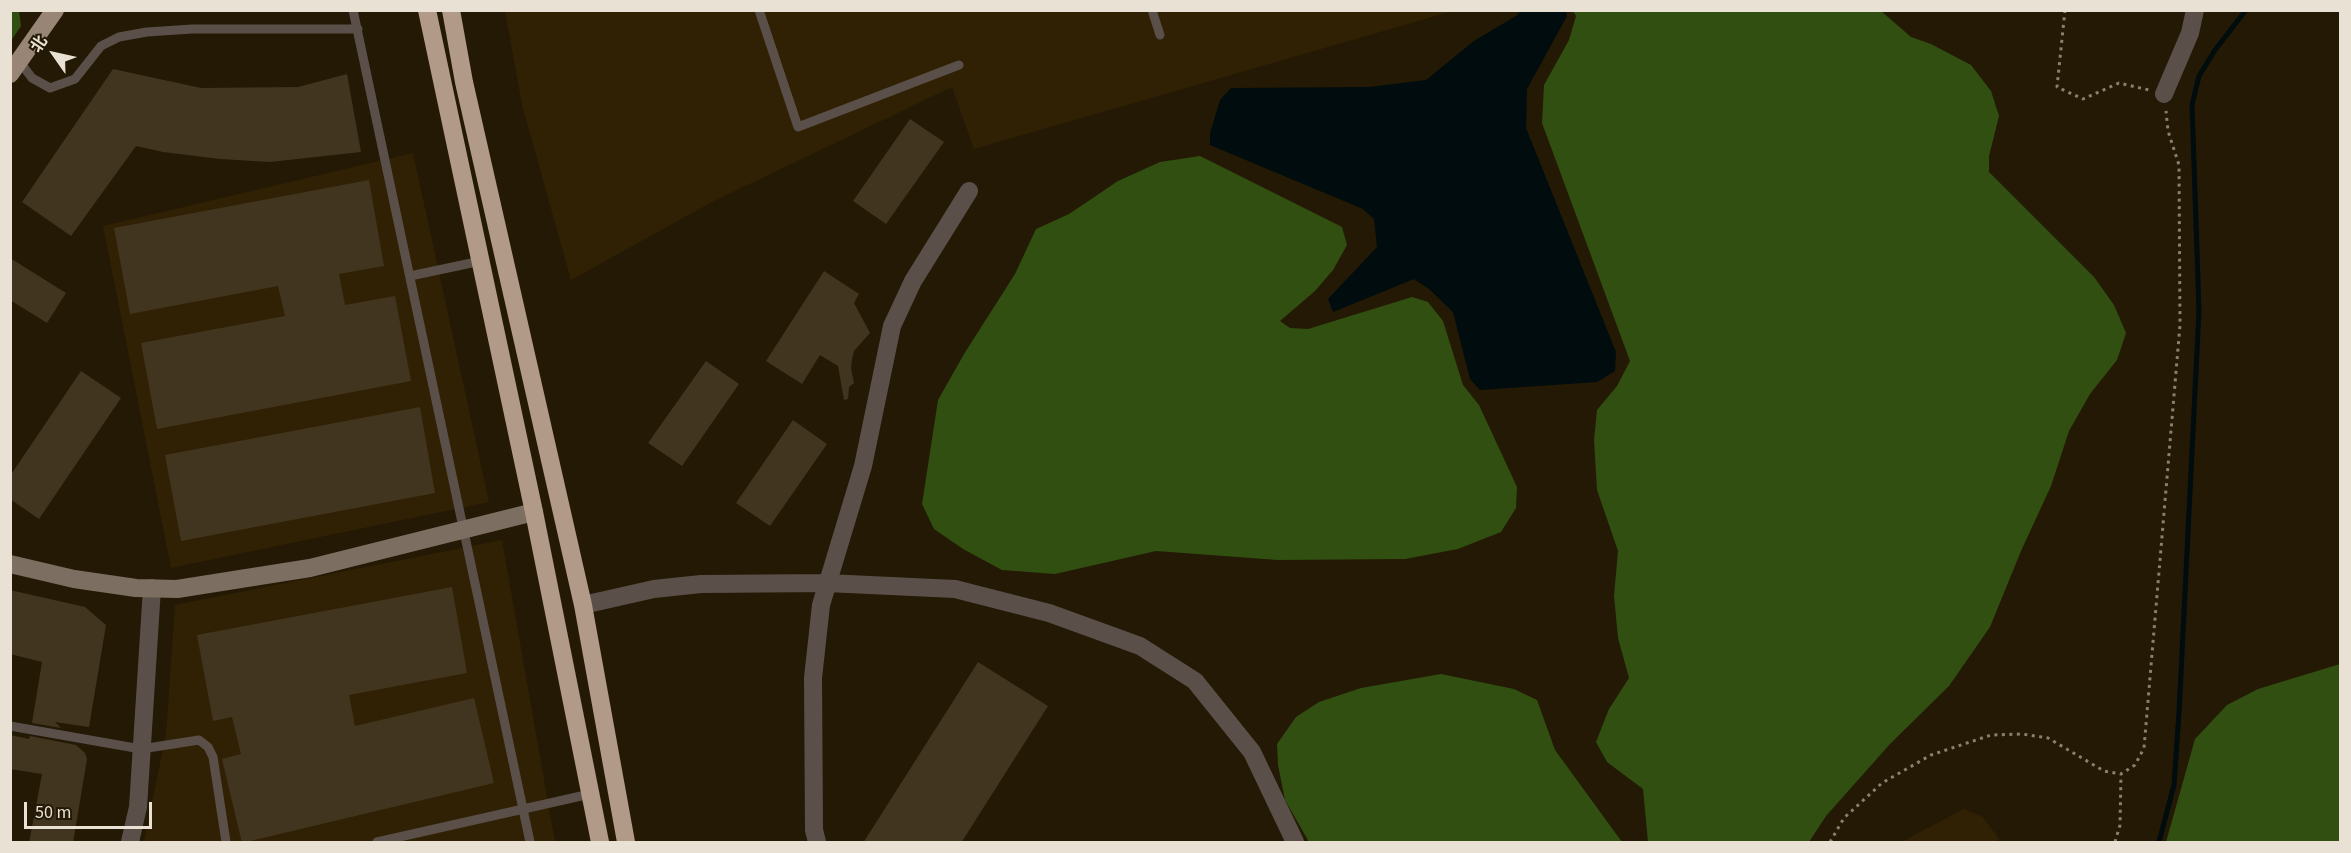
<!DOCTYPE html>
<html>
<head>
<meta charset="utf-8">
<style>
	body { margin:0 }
	#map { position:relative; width:2351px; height:853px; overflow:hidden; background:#241904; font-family:"Source Sans 3","Noto Sans SC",sans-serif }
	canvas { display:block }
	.frame { position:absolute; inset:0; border:12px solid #e9e1d4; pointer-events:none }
	.north { position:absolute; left:24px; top:24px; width:60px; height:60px; -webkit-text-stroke:4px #241904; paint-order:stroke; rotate:304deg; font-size:16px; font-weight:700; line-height:24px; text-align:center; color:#e9e1d4 }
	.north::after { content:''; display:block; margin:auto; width:21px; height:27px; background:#e9e1d4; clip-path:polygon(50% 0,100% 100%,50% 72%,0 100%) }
	.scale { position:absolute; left:24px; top:802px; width:128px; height:27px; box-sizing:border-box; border:3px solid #e9e1d4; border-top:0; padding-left:8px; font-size:18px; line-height:21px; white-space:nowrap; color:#e9e1d4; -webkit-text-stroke:4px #241904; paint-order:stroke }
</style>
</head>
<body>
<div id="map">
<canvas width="2351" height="853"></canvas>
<div class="frame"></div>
<div class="north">北</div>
<div class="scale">50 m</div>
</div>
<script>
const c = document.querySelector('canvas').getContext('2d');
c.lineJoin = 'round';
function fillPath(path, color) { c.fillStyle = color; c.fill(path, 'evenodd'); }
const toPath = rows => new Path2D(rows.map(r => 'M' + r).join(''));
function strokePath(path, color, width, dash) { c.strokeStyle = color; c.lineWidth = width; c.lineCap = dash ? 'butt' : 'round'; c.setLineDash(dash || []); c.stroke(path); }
fillPath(toPath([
	[505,11,1453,11,974,149,952,87,712,202,571,280,522,105],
	[413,153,489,502,171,568,103,226],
	[502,540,555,842,144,842,166,734,175,605],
	[1964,809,1983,817,1999,839,1997,842,1901,842]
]), '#302104');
fillPath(toPath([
	[11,10,19,11,21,26,11,41],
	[1573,11,1881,11,1911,37,1931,44,1971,65,1991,91,1999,116,1989,156,1989,172,2094,277,2114,305,2126,333,2117,360,2090,394,2069,431,2051,486,2021,551,1990,627,1949,686,1890,744,1826,816,1809,842,1648,842,1643,789,1607,762,1596,742,1609,709,1629,678,1618,638,1614,596,1618,551,1597,490,1594,440,1597,410,1617,386,1630,361,1542,123,1544,85,1569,40,1576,16],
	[1200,156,1342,227,1347,245,1333,270,1315,291,1280,321,1290,328,1308,329,1412,297,1428,302,1443,321,1463,385,1479,405,1517,487,1516,508,1501,532,1458,549,1405,559,1278,560,1156,551,1055,574,1002,570,963,549,934,529,922,504,938,400,964,354,1015,274,1036,229,1069,214,1118,181,1160,162],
	[2340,664,2340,842,2166,842,2195,739,2227,705,2258,689],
	[1441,674,1514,689,1537,700,1555,750,1622,842,1309,842,1285,800,1278,765,1277,744,1296,717,1319,702,1361,688]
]), '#304f11');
fillPath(toPath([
	[1521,11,1566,11,1567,16,1527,89,1526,128,1616,352,1615,371,1597,382,1480,390,1470,379,1453,312,1429,289,1414,279,1333,312,1328,299,1377,247,1374,219,1363,209,1210,145,1210,133,1220,100,1231,88,1369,87,1426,80,1474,41,1516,16]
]), '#000c0d');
strokePath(toPath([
	[2159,842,2174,785,2179,713,2199,311,2192,105,2199,76,2215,50,2246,10]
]), '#000c0d', 5);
fillPath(toPath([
	[113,69,201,88,298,87,347,74,361,152,270,162,220,159,163,152,136,146,71,236,22,202],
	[910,119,944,142,886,224,853,201],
	[369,180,384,266,339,274,345,305,395,296,411,381,157,429,141,343,285,316,278,286,130,314,114,228],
	[10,258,66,293,47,323,10,300],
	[824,271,859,294,854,303,870,333,854,351,852,359,851,368,854,383,849,387,848,399,844,400,838,366,820,355,802,384,766,361],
	[706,361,739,384,682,466,648,443],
	[81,371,121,398,39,519,10,499,10,476],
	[420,407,435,493,181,541,165,455],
	[793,420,827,444,770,526,736,503],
	[452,587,467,673,349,695,355,726,474,698,494,783,242,843,222,759,241,754,232,717,213,721,197,635],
	[10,590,85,607,106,625,89,727,55,722,61,728,32,723,42,662,10,654],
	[978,662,1048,706,961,843,863,843],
	[10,735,29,739,30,736,76,745,85,753,87,759,73,843,29,843,42,774,10,769]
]), '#42351f');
strokePath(toPath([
	[2065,10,2057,87,2083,99,2119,83,2149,90],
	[1830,842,1844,818,1882,783,1931,755,1991,735,2022,734,2048,738,2104,771,2121,774,2135,765,2144,748,2180,325,2179,165,2168,131,2166,111],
	[2115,842,2120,825,2121,774]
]), '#89806f', 3, [3, 4.5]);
strokePath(toPath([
	[353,10,530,842],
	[759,10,798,127,959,65],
	[1152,10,1160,35],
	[19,61,32,78,50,88,75,79,101,46,119,37,147,32,192,29,358,29],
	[410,276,481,261],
	[10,726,141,749,199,740,208,747,213,757,226,842],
	[377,842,590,794]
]), '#5a5049', 9);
strokePath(toPath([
	[2164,94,2190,33,2195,10],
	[583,605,654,589,701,584,827,583,955,589,1049,613,1140,646,1195,681,1252,752,1295,842],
	[130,842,138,807,152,588],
	[817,842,814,830,813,678,821,605,863,466,892,326,913,281,969,191]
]), '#5a5049', 18);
strokePath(toPath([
	[10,564,74,579,136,588,177,589,310,568,534,512]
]), '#7d6e62', 18);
strokePath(toPath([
	[10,74,55,10]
]), '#998576', 18);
strokePath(toPath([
	[427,10,534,512,600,842],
	[451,10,464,82,583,605,626,842]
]), '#b29a88', 18);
</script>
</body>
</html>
